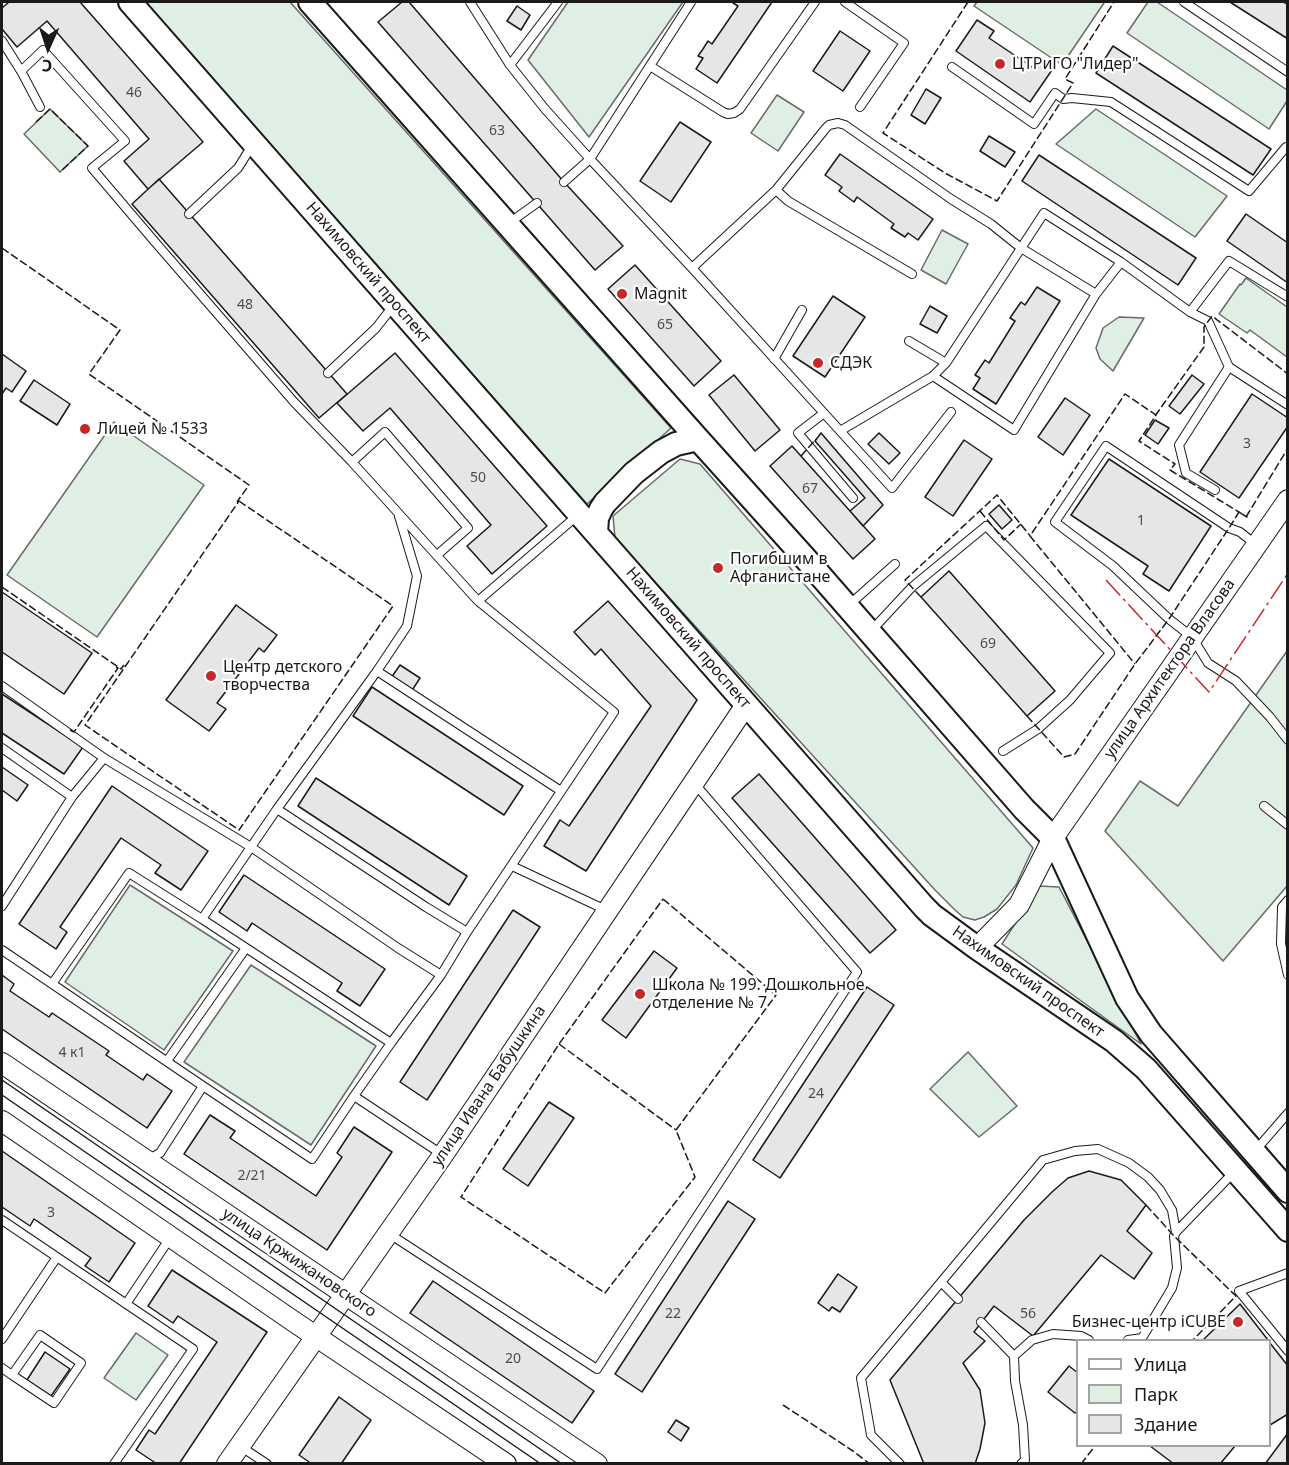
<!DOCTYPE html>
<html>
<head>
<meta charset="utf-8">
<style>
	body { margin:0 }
	#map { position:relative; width:1289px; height:1465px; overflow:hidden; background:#fff; font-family:"Noto Sans",sans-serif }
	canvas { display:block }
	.frame { position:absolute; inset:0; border:3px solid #1a1a1a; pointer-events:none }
	.legend { position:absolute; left:1076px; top:1339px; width:195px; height:108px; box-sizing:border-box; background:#fff; border:2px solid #a3a3a3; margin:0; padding:8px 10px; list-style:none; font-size:18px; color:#1a1a1a }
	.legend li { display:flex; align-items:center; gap:12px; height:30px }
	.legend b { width:30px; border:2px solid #a3a3a3 }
	.north { position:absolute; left:18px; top:18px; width:60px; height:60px; -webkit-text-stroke:4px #fff; paint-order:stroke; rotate:183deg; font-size:16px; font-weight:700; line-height:24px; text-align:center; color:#1a1a1a }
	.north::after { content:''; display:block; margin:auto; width:21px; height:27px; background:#1a1a1a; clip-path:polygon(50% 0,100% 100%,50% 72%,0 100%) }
</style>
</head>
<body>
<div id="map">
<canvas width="1289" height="1465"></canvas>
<div class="frame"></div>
<ul class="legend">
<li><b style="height:8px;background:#fff"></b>Улица</li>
<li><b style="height:16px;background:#e0efe3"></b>Парк</li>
<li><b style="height:16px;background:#e6e6e6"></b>Здание</li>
</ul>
<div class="north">С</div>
</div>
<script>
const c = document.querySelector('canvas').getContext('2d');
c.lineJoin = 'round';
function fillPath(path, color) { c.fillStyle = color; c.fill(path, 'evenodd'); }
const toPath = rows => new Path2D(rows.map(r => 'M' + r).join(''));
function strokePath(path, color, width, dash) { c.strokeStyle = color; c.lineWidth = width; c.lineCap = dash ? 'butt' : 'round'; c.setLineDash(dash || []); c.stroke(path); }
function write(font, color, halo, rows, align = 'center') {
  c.font = font + ' "Noto Sans",sans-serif'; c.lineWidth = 4.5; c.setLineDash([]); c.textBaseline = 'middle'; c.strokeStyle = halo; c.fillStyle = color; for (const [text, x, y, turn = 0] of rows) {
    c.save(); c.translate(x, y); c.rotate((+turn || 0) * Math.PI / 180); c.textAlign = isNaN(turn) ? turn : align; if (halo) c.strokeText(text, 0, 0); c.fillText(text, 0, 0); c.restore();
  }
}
const green = toPath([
	[145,2,290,2,671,428,587,504,145,2],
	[568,2,683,2,589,137,528,60,568,2],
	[977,2,1102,2,1104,3,1062,65,974,6,977,2],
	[1148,2,1157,2,1287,90,1287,101,1269,129,1127,33,1148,2],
	[777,95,804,112,778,151,751,133,777,95],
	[50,109,88,146,60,172,24,134,50,109],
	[1096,109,1227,196,1195,237,1056,144,1096,109],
	[942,230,968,244,946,284,921,270,942,230],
	[1246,278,1287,307,1287,357,1250,330,1247,333,1219,314,1240,284,1241,285,1246,278],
	[1119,317,1144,318,1113,371,1100,359,1096,348,1103,328,1119,317],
	[114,422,204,485,97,637,7,575,114,422],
	[680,459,700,464,1033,848,1016,885,997,909,984,917,975,920,963,917,955,910,935,890,615,538,613,516,680,459],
	[1287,651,1287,886,1223,961,1105,831,1140,781,1178,806,1287,651],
	[130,885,233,951,164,1050,65,982,130,885],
	[1039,886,1059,887,1141,1044,1002,944,1039,886],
	[251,965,376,1046,311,1145,184,1062,251,965],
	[968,1052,1017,1106,979,1137,930,1089,968,1052],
	[136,1333,168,1355,136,1400,104,1378,136,1333]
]);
fillPath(green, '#e0efe3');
strokePath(green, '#6a6a6a', 1.5);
const building = toPath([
	[9,2,80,2,203,142,148,189,124,161,149,139,47,21,17,47,2,29,2,8,9,2],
	[402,2,409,2,564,182,623,246,595,270,378,22,402,2],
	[734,2,772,2,717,83,696,69,703,58,698,56,703,49,708,41,712,44,738,6,733,3,734,2],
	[1230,2,1283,2,1288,4,1288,39,1230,2],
	[517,6,530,15,521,30,507,21,517,6],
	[977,20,994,31,989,38,1032,67,1037,60,1052,70,1030,102,956,51,977,20],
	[840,31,870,51,843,91,813,71,840,31],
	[1113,46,1271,149,1253,175,1096,73,1113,46],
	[926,89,941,98,925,124,911,115,926,89],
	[680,122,711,142,671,202,640,181,680,122],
	[989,136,1015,152,1005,167,980,151,989,136],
	[840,154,933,219,918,240,908,233,905,237,891,228,894,224,857,197,854,202,839,191,842,187,825,175,840,154],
	[1039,155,1196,258,1178,285,1022,181,1039,155],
	[159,179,347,394,319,418,132,204,159,179],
	[1246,214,1288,243,1288,283,1227,241,1246,214],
	[635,265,721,361,694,386,608,289,635,265],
	[1037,287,1060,301,996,404,973,389,980,378,975,375,985,360,989,363,1015,321,1010,318,1021,302,1025,305,1037,287],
	[833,296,865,317,825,377,793,356,833,296],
	[930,306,947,316,937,333,920,324,930,306],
	[395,353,547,526,492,574,467,546,491,525,390,408,363,431,337,403,395,353],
	[2,354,26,371,12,392,6,388,2,394,2,354],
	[734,375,780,430,755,451,709,395,734,375],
	[1192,375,1204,384,1180,414,1169,406,1192,375],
	[34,380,70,404,57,425,20,401,34,380],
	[1252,394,1288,418,1288,426,1239,498,1200,472,1252,394],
	[1065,398,1090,415,1063,455,1038,437,1065,398],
	[1155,420,1169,428,1158,444,1145,435,1155,420],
	[821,433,883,505,863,526,850,511,865,498,815,441,821,433],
	[879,433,900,453,889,464,868,444,879,433],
	[964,440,992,459,953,516,925,497,964,440],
	[792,446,875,539,853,559,770,466,792,446],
	[1109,459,1211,526,1169,591,1143,574,1148,566,1071,515,1109,459],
	[999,505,1012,520,1002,529,989,514,999,505],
	[949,571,1055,691,1027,716,921,597,949,571],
	[2,592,92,653,64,694,2,652,2,592],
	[608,601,697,700,586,871,544,846,560,820,569,826,651,706,601,649,595,655,574,632,608,601],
	[236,605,277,635,264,652,259,648,217,703,226,709,209,731,166,700,236,605],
	[400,665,420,678,411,692,391,678,400,665],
	[372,687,523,786,504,815,353,716,372,687],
	[2,694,83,747,64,774,2,733,2,694],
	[2,767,28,785,17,801,2,790,2,767],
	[759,774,896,930,870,953,732,798,759,774],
	[316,778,467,876,449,905,298,806,316,778],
	[112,786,208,851,181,890,155,873,161,865,121,838,60,927,67,932,56,949,19,924,112,786],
	[244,875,385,969,360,1006,337,991,342,983,252,923,247,931,219,912,244,875],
	[513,910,540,927,427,1100,400,1082,513,910],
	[654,951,677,968,626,1038,602,1020,654,951],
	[2,975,14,984,10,991,49,1017,52,1013,109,1051,106,1055,143,1080,147,1074,172,1091,147,1128,2,1029,2,975],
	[867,987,894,1005,780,1178,753,1160,867,987],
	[549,1102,574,1118,528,1186,503,1169,549,1102],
	[210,1115,235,1131,230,1138,316,1196,342,1157,337,1153,354,1127,392,1152,327,1250,184,1154,210,1115],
	[2,1151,135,1243,109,1282,85,1266,91,1258,34,1219,30,1226,2,1207,2,1151],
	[1089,1171,1121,1180,1146,1205,1127,1231,1152,1253,1134,1279,1101,1255,1033,1336,994,1306,974,1332,985,1341,963,1363,980,1390,985,1423,980,1449,975,1464,924,1464,890,1380,1024,1220,1052,1192,1068,1178,1089,1171],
	[728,1201,755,1219,642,1392,615,1374,728,1201],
	[172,1270,267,1332,179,1464,157,1464,136,1450,149,1430,155,1434,217,1342,178,1316,173,1323,148,1306,172,1270],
	[838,1274,857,1287,840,1312,832,1307,829,1311,818,1303,838,1274],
	[433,1281,594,1391,572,1423,410,1313,433,1281],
	[1240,1304,1268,1340,1203,1340,1240,1304],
	[1270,1343,1288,1366,1288,1414,1270,1425,1270,1343],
	[45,1352,70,1369,51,1396,27,1380,45,1352],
	[1069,1366,1078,1373,1078,1411,1075,1413,1048,1392,1069,1366],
	[339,1397,371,1420,341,1464,312,1464,299,1455,339,1397],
	[676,1420,689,1428,681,1441,668,1432,676,1420],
	[1288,1433,1288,1464,1265,1464,1288,1433],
	[1150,1446,1235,1446,1220,1464,1174,1464,1150,1446]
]);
fillPath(building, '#e6e6e6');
strokePath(building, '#1a1a1a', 1.5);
const service = toPath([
	[470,2,510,65,545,109,590,159,564,182],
	[691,2,590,159,692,268,892,488,951,412],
	[845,2,904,43,860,107],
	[1184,2,1288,72],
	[2,41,21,71,40,107],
	[510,65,558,2],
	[650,66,723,112,728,114,734,113,740,109,815,2],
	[952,67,1034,124,1055,93,1063,99,1072,98,1111,102,1249,191,1286,147,1288,148],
	[21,71,43,50,125,141,92,168,155,242,294,402,352,462,478,601,578,515],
	[776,190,788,201,912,274],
	[189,214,238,168,253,144],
	[509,223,537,203],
	[692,268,776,190,826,128,829,125,838,123,845,125,951,199,991,224,1021,248,1096,294],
	[1190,312,1208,321,1229,367],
	[909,341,946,363],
	[774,359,802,310],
	[328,373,376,328,394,305],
	[933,376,946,363,1044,213,1121,262],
	[824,413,798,433,853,498],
	[840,431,933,376,1014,430,1096,294,1121,262,1190,312,1229,261,1288,297],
	[352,462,385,432,468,528,437,555],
	[1215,490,1186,473,1179,445,1229,367,1288,405],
	[399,516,417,576,407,626,377,671,561,791],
	[1255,544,1240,532,1229,528,1106,446,1055,522,1113,566,1169,619,1192,637,1208,663,1236,681,1270,717,1288,740],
	[849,605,895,564],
	[872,630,912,587,986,526,1110,653,1070,700,1038,729,1003,751],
	[377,671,277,809,251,847,398,948,441,975],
	[2,686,104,758,251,847,202,919,129,873,52,984],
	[2,748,72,797],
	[1264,806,1288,825],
	[277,809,426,907,467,932],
	[512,866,606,910],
	[1288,900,1282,907,1281,944,1288,975],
	[2,906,72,797,104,758],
	[202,919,391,1043],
	[2,950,203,1086],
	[167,1061,246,948],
	[1255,1151,1288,1113],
	[443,1155,354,1096,391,1043,441,975,467,932,614,712,478,601],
	[147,1160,160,1153,203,1086,312,1159,354,1096],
	[2,1220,193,1349,114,1464],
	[388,1233,597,1369,857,972,695,784],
	[1288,1273,1239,1291,1288,1351],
	[941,1282,958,1299],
	[126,1304,170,1238],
	[981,1322,1014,1356],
	[2,1339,57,1257],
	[1128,1340,1142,1338,1172,1288,1177,1268,1174,1236,1176,1232,1235,1171],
	[2,1368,12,1375,54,1403,81,1363,40,1335,12,1375],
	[240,1446,267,1464],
	[900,1464,871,1435,861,1378,1043,1160,1075,1151,1098,1149,1129,1163,1148,1177,1160,1190,1172,1210,1176,1232],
	[1021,1464,1025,1460,1023,1425,1015,1381,1014,1356,1032,1340,1053,1334,1081,1336,1089,1340]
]);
const tertiary = toPath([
	[977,948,1019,905,1053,838,1288,500],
	[2,1063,597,1464],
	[2,1121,293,1321,506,1464],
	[227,1464,443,1155,746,705]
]);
const secondary = toPath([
	[130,2,924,907,932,915,977,948,1114,1041,1146,1069,1288,1230],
	[310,2,698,439,805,558,1024,809,1053,838,1127,998,1151,1034,1288,1191],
	[596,533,597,518,601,509,605,503,634,473,661,452,676,444,698,439]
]);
strokePath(service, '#1a1a1a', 10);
strokePath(tertiary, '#1a1a1a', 22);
strokePath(secondary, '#1a1a1a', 26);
strokePath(service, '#fff', 8);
strokePath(tertiary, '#fff', 20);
strokePath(secondary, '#fff', 22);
strokePath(toPath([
	[2,1080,562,1464],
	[2,1095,541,1464]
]), '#1a1a1a', 1.5);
strokePath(toPath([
	[968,2,883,133,945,173,997,201,1073,83,1065,79,1114,2],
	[36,122,50,109,88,146,60,172],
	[2,248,120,330,89,374,249,485,237,502],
	[1155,416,1204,347,1204,327,1212,316,1288,374],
	[801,456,816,439],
	[239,501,393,606,239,830,85,725,239,501],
	[980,511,1004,540,1021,524],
	[1246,517,1288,448],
	[2,587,121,669,124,665],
	[921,597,905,580,997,495,1031,537],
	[1027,716,1064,757,1075,754,1135,664,1169,619,1229,528,1239,512,1247,517,1170,470,1175,464,1139,441,1156,415,1125,394,1030,536,1135,664],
	[70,730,74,732,118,668,116,667],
	[663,899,776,995,676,1130,695,1177,605,1293,461,1197,559,1044,663,899],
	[559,1044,676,1130],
	[1146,1205,1174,1236,1236,1296,1193,1340],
	[783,1405,853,1451,870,1464],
	[1081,1464,1095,1446]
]), '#1a1a1a', 1.5, [8, 3]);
strokePath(toPath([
	[1106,580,1209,692,1288,573]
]), '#c62828', 1.5, [21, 4.5, 3, 4.5]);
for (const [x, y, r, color] of [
	[1000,64,6,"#c62828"],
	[622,294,6,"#c62828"],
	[818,363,6,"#c62828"],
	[85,429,6,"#c62828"],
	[718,568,6,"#c62828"],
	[211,676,6,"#c62828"],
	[640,994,6,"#c62828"],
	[1238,1322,6,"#c62828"]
]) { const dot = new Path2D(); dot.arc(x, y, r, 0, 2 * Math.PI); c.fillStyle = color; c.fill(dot); strokePath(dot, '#fff', 2); }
write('14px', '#4d4d4d', null, [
	["46",134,93],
	["63",497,131],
	["48",245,305],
	["65",665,325],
	["3",1247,444],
	["50",478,478],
	["67",810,489],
	["1",1141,521],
	["69",988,644],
	["4 к1",72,1053],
	["24",816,1094],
	["2/21",252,1176],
	["3",51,1213],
	["22",673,1314],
	["56",1028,1314],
	["20",513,1359]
]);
write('16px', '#1a1a1a', '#fff', [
	["ЦТРиГО \"Лидер\"",1012,64],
	["Magnit",634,294],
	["СДЭК",830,363],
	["Лицей № 1533",97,429],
	["Погибшим в",730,559],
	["Афганистане",730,577],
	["Центр детского",223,667],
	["творчества",223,685],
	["Школа № 199. Дошкольное",652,985],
	["отделение № 7",652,1003],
	["Бизнес-центр iCUBE",1226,1322,"right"]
], 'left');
write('16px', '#1a1a1a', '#fff', [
	["Нахимовский проспект",368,273,49],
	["Нахимовский проспект",688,638,49],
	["улица Архитектора Власова",1170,669,-55],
	["Нахимовский проспект",1028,982,35],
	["улица Ивана Бабушкина",489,1086,-56],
	["улица Кржижановского",299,1263,34]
]);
</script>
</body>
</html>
